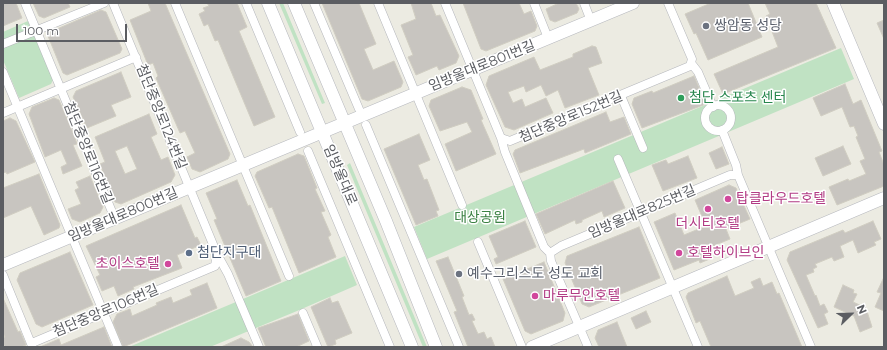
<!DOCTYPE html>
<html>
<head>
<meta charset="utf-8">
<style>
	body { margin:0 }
	#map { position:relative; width:887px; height:350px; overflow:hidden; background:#ecebe2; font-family:Montserrat,sans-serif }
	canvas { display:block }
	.frame { position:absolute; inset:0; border:4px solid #5b5d62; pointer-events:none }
	.north { position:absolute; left:831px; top:294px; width:40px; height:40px; -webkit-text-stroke:3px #fff; paint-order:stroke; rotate:67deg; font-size:11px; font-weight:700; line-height:16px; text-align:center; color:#5b5d62 }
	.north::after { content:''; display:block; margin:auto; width:14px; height:18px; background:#5b5d62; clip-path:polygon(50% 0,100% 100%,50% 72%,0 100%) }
	.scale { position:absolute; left:16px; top:24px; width:111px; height:18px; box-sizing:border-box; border:2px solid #5b5d62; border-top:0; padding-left:5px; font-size:12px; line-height:14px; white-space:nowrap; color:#5b5d62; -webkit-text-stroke:3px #fff; paint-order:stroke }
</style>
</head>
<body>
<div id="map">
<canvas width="887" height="350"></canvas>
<div class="frame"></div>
<div class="north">N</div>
<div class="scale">100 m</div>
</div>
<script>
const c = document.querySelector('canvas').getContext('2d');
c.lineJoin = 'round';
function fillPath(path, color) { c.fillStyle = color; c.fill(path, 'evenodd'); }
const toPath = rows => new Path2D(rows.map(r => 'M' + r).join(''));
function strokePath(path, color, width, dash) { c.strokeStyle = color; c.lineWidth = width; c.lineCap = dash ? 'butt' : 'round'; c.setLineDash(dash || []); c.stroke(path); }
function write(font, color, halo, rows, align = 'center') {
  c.font = font + ' Montserrat,"Noto Sans KR",sans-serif'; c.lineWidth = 3; c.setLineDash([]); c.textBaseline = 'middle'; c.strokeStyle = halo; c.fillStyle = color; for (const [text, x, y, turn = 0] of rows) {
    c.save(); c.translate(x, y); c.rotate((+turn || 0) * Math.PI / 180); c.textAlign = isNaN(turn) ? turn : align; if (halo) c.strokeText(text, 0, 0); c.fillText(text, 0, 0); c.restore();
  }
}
fillPath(toPath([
	[279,3,283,3,325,103,322,104],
	[28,21,53,80,51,84,19,98,3,60,3,32],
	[841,48,854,79,427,259,414,227],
	[350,163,427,347,423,347,347,165],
	[345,256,357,285,297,311,210,347,129,347]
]), '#c0e2c3');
const building = toPath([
	[3,3,16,3,22,18,3,26,3,3],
	[33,3,68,3,70,7,44,18,39,16,33,3],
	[148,3,165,3,230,154,228,159,200,172,192,169,187,157,195,153,185,131,180,133,156,78,158,76,153,63,148,65,130,20,151,11,148,3],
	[207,3,237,3,247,27,239,31,275,117,254,126,218,40,215,41,208,24,204,26,199,14,205,11,203,8,209,6,207,3],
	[322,3,359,3,376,44,364,49,373,70,394,61,403,82,401,87,368,101,362,99,322,3],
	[411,3,431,3,436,16,440,15,459,56,456,63,439,70,437,66,416,75,408,57,413,55,401,25,416,19,411,3],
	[463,3,519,3,524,14,531,11,537,26,535,31,486,51,481,49,463,3],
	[559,3,576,3,579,9,577,13,555,22,550,20,546,9,559,3],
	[711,3,748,3,762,37,708,60,696,33,694,34,685,14,711,3],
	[765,3,816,3,836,48,723,94,714,74,778,47,766,16,770,14,765,3],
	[101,10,106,12,122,49,120,53,67,75,63,73,48,36,50,32,101,10],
	[884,20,884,39,877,23,884,20],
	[592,46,596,47,602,63,588,68,599,95,565,108,558,90,546,96,541,85,526,92,524,86,508,92,513,103,522,99,525,107,546,98,553,113,514,130,505,127,486,85,489,76,534,57,540,70,573,57,573,54,592,46],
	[121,72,131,97,111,105,116,116,87,128,73,97,76,91,121,72],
	[694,76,706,104,642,128,632,104,634,98,652,91,653,93,694,76],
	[845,84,853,104,861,100,882,151,879,152,884,165,884,186,837,205,829,187,848,179,849,181,866,174,860,161,865,159,856,137,858,136,854,126,850,127,842,107,821,116,813,98,845,84],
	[462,87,471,90,483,119,481,120,496,154,456,171,445,144,472,132,467,122,440,131,429,106,431,100,462,87],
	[54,98,59,100,74,135,77,144,73,145,82,166,63,174,61,167,67,164,61,150,45,157,29,114,32,107,54,98],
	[606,112,610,122,624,117,631,134,585,153,584,149,520,173,513,154,515,150,606,112],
	[149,114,157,134,151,137,161,160,168,157,175,175,171,182,121,204,115,202,100,164,105,162,95,137,149,114],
	[127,146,137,169,125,174,115,151,127,146],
	[10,118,16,121,35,162,7,174,6,172,3,173,3,121,10,118],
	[419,134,430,160,418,165,424,180,427,179,439,210,436,211,438,216,416,225,384,149,419,134],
	[843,146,851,164,823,176,815,158,843,146],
	[722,147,729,164,716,169,709,153,722,147],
	[298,154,304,156,317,188,315,189,325,211,321,212,331,235,328,237,336,257,299,273,272,207,269,208,255,176,257,172,298,154],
	[688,156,697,178,663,191,652,165,666,160,668,164,688,156],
	[39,174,60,225,59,228,44,235,31,206,3,218,3,188,39,174],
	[90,176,103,207,100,213,80,222,72,219,68,209,81,204,75,190,79,188,76,182,90,176],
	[237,180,248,206,250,205,281,281,246,296,214,220,217,219,206,193,237,180],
	[613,181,625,208,604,217,602,211,582,220,582,222,576,224,575,220,545,234,536,214,613,181],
	[729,185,736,188,750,219,726,229,730,239,708,248,712,258,700,263,699,260,674,270,654,222,675,213,684,235,706,226,695,200,729,185],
	[181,205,195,238,197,237,201,245,177,255,182,268,133,287,134,289,118,296,114,286,102,291,96,277,100,275,86,246,181,205],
	[525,221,536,247,496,264,494,259,498,257,489,236,525,221],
	[873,221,881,239,874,242,876,245,858,253,853,240,840,246,844,257,834,261,832,257,815,264,817,267,813,269,814,272,806,275,815,296,816,295,820,306,824,304,828,312,824,314,828,324,818,328,787,260,790,252,843,230,845,233,873,221],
	[639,227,660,278,589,307,582,304,565,263,567,256,639,227],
	[70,252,93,305,42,327,36,324,17,280,20,273,70,252],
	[448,257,464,296,462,297,469,315,472,314,475,320,472,321,478,334,484,332,487,339,491,337,495,347,468,347,454,312,457,311,436,261,448,257],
	[544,262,565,313,563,321,531,334,525,331,503,279,544,262],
	[727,276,735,296,754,288,751,282,760,278,763,286,772,282,777,294,779,293,802,347,711,347,700,321,696,323,686,297,688,293,727,276],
	[884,277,884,311,875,307,881,293,877,292,884,277],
	[207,283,217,308,123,347,113,322,117,314,130,309,132,316,157,305,156,303,171,297,173,303,192,295,190,290,207,283],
	[843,285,854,290,853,293,857,294,853,302,862,306,865,305,872,327,860,332,854,316,834,307,843,285],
	[3,298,18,332,20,331,26,345,21,347,5,347,3,343,3,338,5,337,3,333,3,298],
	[330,298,332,303,338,301,352,333,335,340,336,344,328,347,311,307,330,298],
	[646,311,651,322,636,329,631,318,646,311],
	[298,314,309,341,296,347,266,347,258,328,298,314],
	[617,322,627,347,599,347,595,338,598,330,617,322],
	[104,327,112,347,40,347,59,339,61,345,104,327],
	[241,338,249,342,253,347,221,347,241,338]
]);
fillPath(building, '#c8c5c0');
strokePath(building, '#d0cdc1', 1);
const street = toPath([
	[25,3,115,219],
	[113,3,217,254,228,274,259,347],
	[175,3,289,276],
	[246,3,300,132],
	[314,3,359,109],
	[378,3,462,205],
	[445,3,501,138,510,141,690,66,692,59,668,3],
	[534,3,548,38],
	[584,3,591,21],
	[3,44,104,3],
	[691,63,698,72,713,107],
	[3,72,118,347],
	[621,96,643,148],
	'705 118a13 13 0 1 1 26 0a13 13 0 1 1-26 0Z',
	[3,113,136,57],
	[366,125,459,347],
	[722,130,736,165,738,175,811,347],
	[501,138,505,152,544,247,550,253],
	[308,151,390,347],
	[618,159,698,347],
	[478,242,522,347],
	[550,253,561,246,730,175,738,175],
	[550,253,551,261,588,347],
	[3,275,32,346],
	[303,313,317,346,316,347],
	[32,343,215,266,217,254]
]);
const secondary = toPath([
	[268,3,412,347],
	[294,3,386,221,436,347],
	[833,3,884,124],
	[3,265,633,3],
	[532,347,884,198]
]);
strokePath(street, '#b5b7bc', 9);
strokePath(secondary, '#b6b8be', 13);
strokePath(street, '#fff', 8);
strokePath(secondary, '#fff', 12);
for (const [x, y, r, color] of [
	[706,26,4,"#6b7280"],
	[681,98,4,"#2e9e5b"],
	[728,199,4,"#d1479c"],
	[708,209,4,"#d1479c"],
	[189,253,4,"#5c6f8a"],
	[679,253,4,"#d1479c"],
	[168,264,4,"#d1479c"],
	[459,274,4,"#6b7280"],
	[535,296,4,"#d1479c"]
]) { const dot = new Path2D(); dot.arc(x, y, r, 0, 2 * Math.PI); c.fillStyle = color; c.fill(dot); strokePath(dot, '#fff', 1.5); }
write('14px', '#5b616d', '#fff', [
	["쌍암동 성당",714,26],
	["예수그리스도 성도 교회",467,274]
], 'left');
write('14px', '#5b5d62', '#fff', [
	["임방울대로801번길",482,66,-22],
	["첨단중앙로124번길",161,117,68],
	["첨단중앙로152번길",571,117,-23],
	["첨단중앙로116번길",88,153,68],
	["임방울대로",340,175,67],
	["임방울대로825번길",642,212,-23],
	["임방울대로800번길",123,215,-23],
	["첨단중앙로106번길",106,311,-23]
]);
write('14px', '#27864d', '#fff', [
	["첨단 스포츠 센터",689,98]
], 'left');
write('14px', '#b23c85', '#fff', [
	["탑클라우드호텔",736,199],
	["더시티호텔",708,224,"center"],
	["호텔하이브인",687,253],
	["초이스호텔",160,264,"right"],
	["마루무인호텔",543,296]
], 'left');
write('14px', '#3b8143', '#fff', [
	["대상공원",480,218]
]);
write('14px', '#4e5e75', '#fff', [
	["첨단지구대",197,253]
], 'left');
</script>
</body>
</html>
